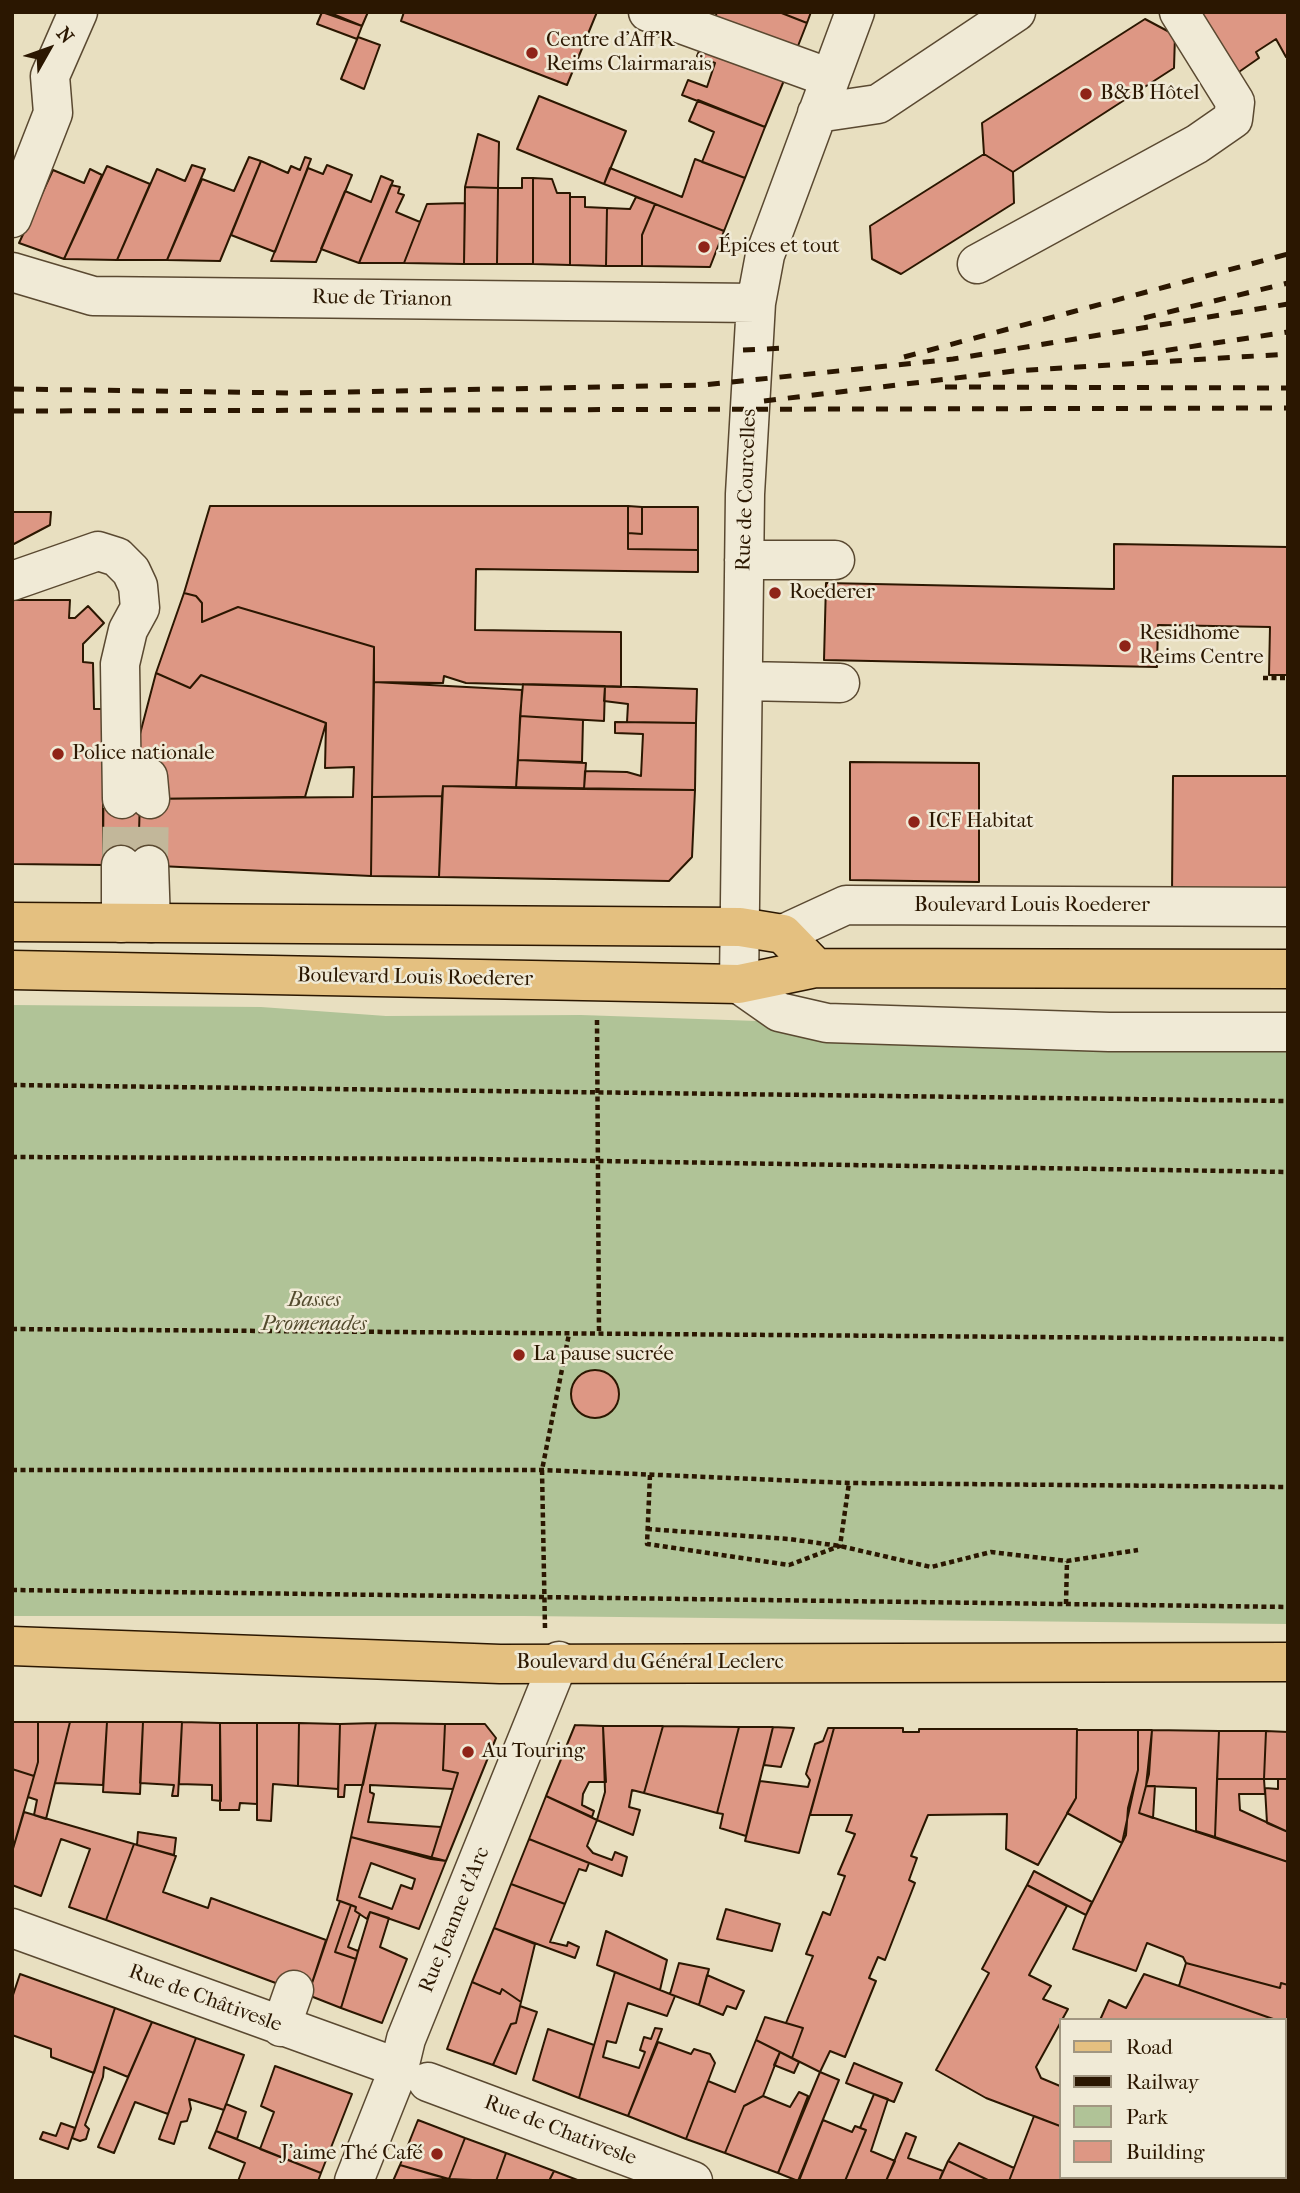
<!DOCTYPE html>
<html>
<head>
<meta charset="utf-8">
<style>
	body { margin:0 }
	#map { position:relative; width:1300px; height:2193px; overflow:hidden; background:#e8dfc0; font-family:"IM FELL French Canon",serif }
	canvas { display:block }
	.frame { position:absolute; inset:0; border:14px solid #2b1701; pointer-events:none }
	.legend { position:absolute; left:1059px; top:2018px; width:228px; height:161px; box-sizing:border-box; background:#f0ead6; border:2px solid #a19681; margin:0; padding:9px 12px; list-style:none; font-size:21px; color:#2b1701 }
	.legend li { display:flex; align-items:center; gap:14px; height:35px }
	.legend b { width:35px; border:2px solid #a19681 }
	.north { position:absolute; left:14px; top:14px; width:70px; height:70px; -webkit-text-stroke:5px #f0ead6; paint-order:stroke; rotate:50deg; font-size:19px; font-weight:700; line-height:28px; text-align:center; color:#2b1701 }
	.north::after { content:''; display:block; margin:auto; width:24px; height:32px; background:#2b1701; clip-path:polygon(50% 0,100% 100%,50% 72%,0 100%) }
</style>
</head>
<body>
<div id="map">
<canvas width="1300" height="2193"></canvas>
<div class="frame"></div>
<ul class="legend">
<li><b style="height:9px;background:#e4c080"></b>Road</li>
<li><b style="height:9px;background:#2b1701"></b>Railway</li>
<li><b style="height:19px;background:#b0c397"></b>Park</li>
<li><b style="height:19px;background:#dd9784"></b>Building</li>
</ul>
<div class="north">N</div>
</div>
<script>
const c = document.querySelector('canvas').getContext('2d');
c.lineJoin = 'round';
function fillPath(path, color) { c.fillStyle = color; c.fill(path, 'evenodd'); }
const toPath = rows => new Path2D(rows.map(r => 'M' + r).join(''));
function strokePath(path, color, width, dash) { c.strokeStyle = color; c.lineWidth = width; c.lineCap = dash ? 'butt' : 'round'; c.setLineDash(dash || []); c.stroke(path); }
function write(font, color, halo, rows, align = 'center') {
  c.font = font + ' "IM FELL French Canon",serif'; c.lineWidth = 5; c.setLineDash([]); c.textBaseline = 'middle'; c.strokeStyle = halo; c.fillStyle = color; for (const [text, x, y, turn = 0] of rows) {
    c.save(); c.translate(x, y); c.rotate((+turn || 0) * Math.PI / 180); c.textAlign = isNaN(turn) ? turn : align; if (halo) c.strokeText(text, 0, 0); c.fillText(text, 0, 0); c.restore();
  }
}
fillPath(toPath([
	[12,1005,261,1007,386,1016,581,1015,1288,1039,1288,1624,524,1616,12,1616]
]), '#b0c397');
const building = toPath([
	[322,12,362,26,357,39,317,24,322,12],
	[328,12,368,12,362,26,328,12],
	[404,12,597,12,567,85,401,21,404,12],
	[717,12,779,12,807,23,796,51,715,18,717,12],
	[779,12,811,12,807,23,779,12],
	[1195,12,1288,12,1288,55,1286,57,1276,39,1256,52,1259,58,1236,74,1195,12],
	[1145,19,1175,35,1174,68,1013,172,984,154,982,123,1145,19],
	[358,37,380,45,364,89,341,79,358,37],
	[703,42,787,73,765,127,682,95,688,80,707,87,715,63,697,56,703,42],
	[539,96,626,131,604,184,517,149,539,96],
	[698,100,765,127,745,178,702,162,714,132,689,121,698,100],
	[478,134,499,142,498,188,465,187,478,134],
	[984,154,1013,172,1014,203,901,274,872,259,870,226,984,154],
	[249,157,261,161,220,261,167,260,202,179,234,191,249,157],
	[305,157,311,159,275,252,231,235,261,161,288,173,291,166,300,170,305,157],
	[695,159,745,178,724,231,604,184,610,168,682,197,695,159],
	[192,165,205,169,167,260,117,260,157,169,185,181,192,165],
	[327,165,352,175,316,262,271,261,308,168,323,174,327,165],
	[107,166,150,184,117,260,64,259,107,166],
	[90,169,102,175,64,259,19,243,53,170,84,183,90,169],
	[381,176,393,181,359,263,321,249,345,191,371,202,381,176],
	[522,178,533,178,533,264,497,264,498,188,522,188,522,178],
	[533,178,552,179,557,193,570,193,570,265,533,264,533,178],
	[391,185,400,187,398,193,404,195,396,212,420,222,404,263,359,263,391,185],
	[465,187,498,188,497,264,464,264,465,187],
	[570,197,585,197,585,207,607,208,606,266,570,265,570,197],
	[636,197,655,204,642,235,642,266,606,266,607,208,630,209,636,197],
	[465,203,464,264,404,263,427,204,465,203],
	[655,204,724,231,710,267,642,266,642,235,655,204],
	[210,506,628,506,628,549,698,550,698,572,476,569,475,630,621,632,621,687,466,683,444,676,443,683,374,682,374,647,238,607,202,622,202,603,196,596,184,593,210,506],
	[628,506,642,507,642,534,628,533,628,506],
	[642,507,698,507,698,550,628,549,628,533,642,534,642,507],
	[12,512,51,512,50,525,12,545,12,512],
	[1114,544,1288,547,1288,675,1269,675,1270,627,1158,625,1157,667,824,660,826,583,1114,589,1114,544],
	[184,593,196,596,202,603,202,622,238,607,374,647,371,876,138,865,140,799,353,797,354,767,325,768,326,723,201,675,190,688,156,673,184,593],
	[12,600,70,600,69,618,75,618,88,606,104,623,83,644,83,662,93,663,94,709,104,709,103,865,12,864,12,600],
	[156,673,190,688,201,675,326,723,305,797,140,799,140,734,156,673],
	[374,682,522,690,516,788,443,786,442,796,372,797,374,682],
	[523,684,605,686,604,721,520,716,523,684],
	[605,686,697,689,696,723,627,722,628,704,604,701,605,686],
	[520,716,583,720,582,762,518,760,520,716],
	[615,722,696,723,695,790,584,789,585,771,627,772,641,776,643,734,615,733,615,722],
	[518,760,586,763,584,789,516,788,518,760],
	[850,762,979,763,979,882,850,880,850,762],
	[1173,776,1288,776,1288,894,1172,893,1173,776],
	[443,786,695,790,692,857,669,881,439,877,443,786],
	[442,796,439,877,371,876,372,797,442,796],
	[103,799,140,799,138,865,103,865,103,799],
	'571 1394a24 24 0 1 1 48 0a24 24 0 1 1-48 0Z',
	[12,1722,38,1722,38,1762,34,1776,12,1769,12,1722],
	[38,1722,70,1722,46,1819,34,1815,37,1800,28,1797,38,1762,38,1722],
	[70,1722,107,1722,103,1785,55,1783,70,1722],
	[107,1722,143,1722,140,1794,103,1792,107,1722],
	[143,1722,182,1722,178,1796,172,1796,174,1785,140,1783,143,1722],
	[182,1722,220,1723,221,1801,212,1800,212,1785,179,1784,182,1722],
	[220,1723,257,1723,257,1804,240,1803,239,1810,220,1810,220,1723],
	[257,1723,299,1723,298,1786,273,1784,271,1821,257,1820,257,1723],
	[299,1723,340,1724,338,1789,298,1786,299,1723],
	[376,1723,363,1785,345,1785,344,1797,338,1797,340,1724,376,1723],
	[376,1723,445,1724,443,1770,458,1773,453,1789,370,1785,370,1792,374,1794,368,1822,441,1827,431,1859,351,1837,376,1723],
	[445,1724,485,1724,496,1738,446,1861,431,1859,458,1773,443,1770,445,1724],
	[575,1725,603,1726,606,1782,589,1782,583,1794,582,1805,594,1811,592,1817,546,1796,575,1725],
	[603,1726,663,1726,644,1793,632,1790,629,1807,640,1810,633,1835,597,1820,605,1792,603,1726],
	[663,1726,739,1727,717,1813,644,1793,663,1726],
	[739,1727,773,1727,746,1836,720,1828,723,1814,717,1813,739,1727],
	[773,1727,794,1728,781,1767,764,1765,773,1727],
	[828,1728,834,1728,799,1853,745,1841,760,1781,808,1787,810,1780,806,1774,815,1744,823,1741,828,1728],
	[834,1728,903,1728,903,1732,919,1732,919,1729,1077,1729,1076,1798,1038,1865,1006,1849,1007,1814,928,1815,911,1856,917,1858,909,1880,915,1883,885,1960,878,1957,869,1978,876,1981,845,2057,830,2051,820,2072,792,2058,803,2028,786,2023,813,1956,806,1954,823,1912,830,1915,845,1876,838,1874,855,1834,846,1831,852,1815,810,1815,834,1728],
	[1077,1730,1138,1730,1138,1770,1122,1843,1067,1813,1076,1798,1077,1730],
	[1138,1730,1152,1730,1149,1774,1139,1813,1288,1862,1288,1985,1281,1983,1280,1988,1186,1963,1183,1957,1147,1943,1136,1971,1073,1949,1086,1915,1126,1835,1128,1808,1138,1770,1138,1730],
	[1152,1730,1219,1731,1215,1837,1196,1831,1196,1788,1146,1786,1152,1730],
	[1219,1731,1266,1731,1264,1779,1217,1779,1219,1731],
	[1266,1731,1288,1732,1288,1779,1264,1779,1266,1731],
	[12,1769,34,1776,12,1852,12,1769],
	[1217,1779,1264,1779,1265,1794,1239,1794,1240,1810,1288,1832,1288,1862,1215,1837,1217,1779],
	[1278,1779,1288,1779,1288,1832,1267,1823,1265,1788,1278,1789,1278,1779],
	[1146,1786,1155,1786,1153,1818,1139,1813,1146,1786],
	[546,1796,597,1820,587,1846,593,1853,612,1860,615,1852,627,1857,622,1876,529,1839,546,1796],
	[24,1812,134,1844,106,1920,69,1907,90,1849,61,1839,41,1896,12,1885,12,1852,24,1812],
	[138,1832,176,1838,174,1855,137,1845,138,1832],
	[351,1837,446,1861,419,1929,370,1912,367,1919,355,1911,356,1907,337,1900,351,1837],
	[371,1863,415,1879,412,1889,401,1885,392,1909,359,1897,371,1863],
	[529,1839,589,1863,586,1871,579,1869,565,1904,511,1884,529,1839],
	[134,1844,176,1856,163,1892,208,1908,211,1898,326,1940,308,1995,106,1920,134,1844],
	[1034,1871,1092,1902,1086,1915,1027,1885,1034,1871],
	[511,1884,565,1904,550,1942,567,1946,568,1942,579,1947,575,1958,494,1928,511,1884],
	[1027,1885,1067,1906,1029,1975,1051,1986,1043,1999,1068,2009,1036,2067,1041,2078,1060,2086,1060,2126,986,2098,936,2070,989,1973,982,1969,1027,1885],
	[340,1901,351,1905,335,1952,356,1959,341,2008,308,1995,340,1901],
	[351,1905,356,1907,355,1911,360,1914,348,1947,358,1951,356,1959,335,1952,351,1905],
	[726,1909,780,1924,772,1951,717,1939,726,1909],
	[370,1912,389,1918,380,1947,407,1959,382,2023,341,2008,370,1912],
	[494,1928,535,1944,521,2002,502,1989,500,1994,472,1982,494,1928],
	[606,1931,667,1960,660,1990,597,1965,606,1931],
	[679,1963,709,1969,699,2005,670,1994,679,1963],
	[1186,1963,1280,1988,1281,1983,1288,1985,1288,2024,1284,2020,1276,2020,1179,1986,1186,1963],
	[615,1972,675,1996,667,2016,628,2003,616,2043,607,2041,603,2057,639,2068,645,2052,640,2050,644,2037,651,2039,655,2028,662,2029,628,2116,579,2098,615,1972],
	[20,1974,115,2008,94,2073,51,2057,51,2049,12,2035,12,1998,20,1974],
	[1144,1974,1179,1986,1276,2020,1100,2020,1109,2000,1126,2008,1144,1974],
	[707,1975,744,1991,736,2009,727,2006,723,2015,699,2005,707,1975],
	[472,1982,500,1994,502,1989,521,2002,516,2023,511,2024,493,2065,447,2049,472,1982],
	[520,2006,537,2012,516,2074,493,2065,511,2024,516,2023,520,2006],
	[115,2008,152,2022,128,2077,104,2067,103,2077,85,2125,89,2129,86,2139,80,2141,72,2138,115,2008],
	[765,2017,803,2028,792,2058,756,2040,765,2017],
	[152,2022,196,2038,168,2114,135,2102,114,2153,98,2147,152,2022],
	[1284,2023,1288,2024,1288,2097,1284,2096,1284,2023],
	[548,2029,594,2045,579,2098,533,2080,548,2029],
	[196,2038,244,2055,224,2110,189,2099,191,2109,187,2121,181,2122,174,2144,159,2139,196,2038],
	[756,2040,780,2052,763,2096,744,2106,725,2153,686,2139,708,2081,735,2092,756,2040],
	[658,2042,691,2054,694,2049,710,2054,715,2063,686,2139,628,2116,658,2042],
	[780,2052,799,2062,794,2073,774,2065,780,2052],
	[854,2063,902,2083,894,2102,846,2083,854,2063],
	[275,2066,352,2094,321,2173,260,2149,274,2112,261,2106,275,2066],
	[820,2072,839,2080,798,2181,778,2173,820,2072],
	[799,2092,808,2096,778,2173,725,2153,744,2106,763,2096,790,2107,799,2092],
	[874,2094,888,2099,871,2151,895,2161,886,2181,845,2181,866,2130,860,2128,874,2094],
	[1284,2096,1288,2097,1287,2135,1284,2134,1284,2096],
	[226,2104,246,2112,237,2139,216,2131,226,2104],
	[1034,2116,1060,2126,1060,2177,1195,2177,1204,2181,1009,2181,1034,2116],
	[418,2120,465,2138,449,2179,400,2165,418,2120],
	[823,2120,852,2132,855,2126,866,2130,845,2181,799,2181,823,2120],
	[61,2123,75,2128,68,2149,40,2139,43,2132,56,2136,61,2123],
	[216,2131,321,2173,318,2181,238,2181,245,2163,209,2148,216,2131],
	[906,2133,916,2137,908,2158,943,2171,939,2181,886,2181,906,2133],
	[465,2138,506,2153,496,2181,449,2179,465,2138],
	[959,2143,1014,2168,1009,2181,990,2181,948,2161,959,2143],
	[506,2153,554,2171,549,2181,496,2181,506,2153],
	[948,2161,990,2181,939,2181,948,2161],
	[400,2165,434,2175,449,2179,393,2181,400,2165],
	[554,2171,580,2181,549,2181,554,2171],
	[1195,2177,1264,2177,1262,2181,1204,2181,1195,2177]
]);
fillPath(building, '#dd9784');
strokePath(building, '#2b1701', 2);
strokePath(toPath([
	[121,865,122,799],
	[149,865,150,799]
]), '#c2b79a', 38, [38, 19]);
const minor = toPath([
	[648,12,830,78],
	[855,12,765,255,756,303,745,494,739,984,779,1012,827,1023,1109,1032,1288,1032],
	[817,113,878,104,1016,12],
	[12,218,53,113,50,76,78,12],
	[977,264,1197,144,1233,119,1235,102,1179,12],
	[12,272,93,296,756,303],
	[744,560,835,560],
	[12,581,98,551,117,557,131,571,138,586,140,608,128,630,120,664,122,799],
	[743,681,840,683],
	[148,777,150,799],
	[121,865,121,923],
	[149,865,151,923],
	[783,934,846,905,1288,907],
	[12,1928,399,2068],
	[281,2027,294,1990],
	[428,2082,693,2181],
	[354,2181,399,2068,406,2039,559,1661]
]);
const major = toPath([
	[12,922,740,927,783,934,816,968],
	[12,970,739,984,816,968,1288,969],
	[12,1646,500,1664,1288,1662]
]);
strokePath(minor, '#5a4931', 41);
strokePath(major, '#2b1701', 41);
strokePath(toPath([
	[1263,678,1288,678],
	[597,1020,599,1334],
	[12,1085,1288,1101],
	[12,1157,474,1159,1288,1172],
	[12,1329,1288,1339],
	[12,1470,542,1470,849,1483,1288,1487],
	[650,1475,647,1544,789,1565,840,1546,849,1483],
	[647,1529,789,1539,840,1546,931,1567,991,1552,1067,1561,1138,1550],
	[12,1590,1288,1607],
	[1066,1604,1067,1561],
	[545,1628,542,1470,569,1334]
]), '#2b1701', 4.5, [5, 3.5]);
strokePath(minor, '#f0ead6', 38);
strokePath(major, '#e4c080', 38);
strokePath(toPath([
	[1144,318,1288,283],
	[743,350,786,348],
	[1142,354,1288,332],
	[904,357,1288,254],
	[945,387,1288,388],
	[12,389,292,393,704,385,953,359,1288,304],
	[764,401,1014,371,1288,354],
	[12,411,1288,408]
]), '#2b1701', 5, [12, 12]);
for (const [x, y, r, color] of [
	[532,53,7,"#8f2418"],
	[1086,94,7,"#8f2418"],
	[704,247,7,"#8f2418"],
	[775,593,7,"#8f2418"],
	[1125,646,7,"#8f2418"],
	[58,754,7,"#8f2418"],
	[914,822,7,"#8f2418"],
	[519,1355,7,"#8f2418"],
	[468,1752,7,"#8f2418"],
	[437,2154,7,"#8f2418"]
]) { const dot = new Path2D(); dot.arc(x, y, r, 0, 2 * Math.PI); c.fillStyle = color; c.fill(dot); strokePath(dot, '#f0ead6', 2.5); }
write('21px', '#2b1701', '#f0ead6', [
	["Centre d'Aff'R",546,41],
	["Reims Clairmarais",546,65],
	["B&B Hôtel",1100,94],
	["Épices et tout",718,247],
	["Roederer",789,593],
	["Residhome",1139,634],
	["Reims Centre",1139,658],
	["Police nationale",72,754],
	["ICF Habitat",928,822],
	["La pause sucrée",533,1355],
	["Au Touring",482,1752],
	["J'aime Thé Café",423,2154,"right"]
], 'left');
write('21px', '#2b1701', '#f0ead6', [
	["Rue de Trianon",382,299,1],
	["Rue de Courcelles",747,490,-88],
	["Boulevard Louis Roederer",1032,906],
	["Boulevard Louis Roederer",415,978,1],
	["Boulevard du Général Leclerc",650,1663],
	["Rue Jeanne d'Arc",455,1920,-68],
	["Rue de Châtivesle",205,1999,20],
	["Rue de Chativesle",560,2131,21]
]);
write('italic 21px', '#534b2e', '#f0ead6', [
	["Basses",314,1301],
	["Promenades",314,1325]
]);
</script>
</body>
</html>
